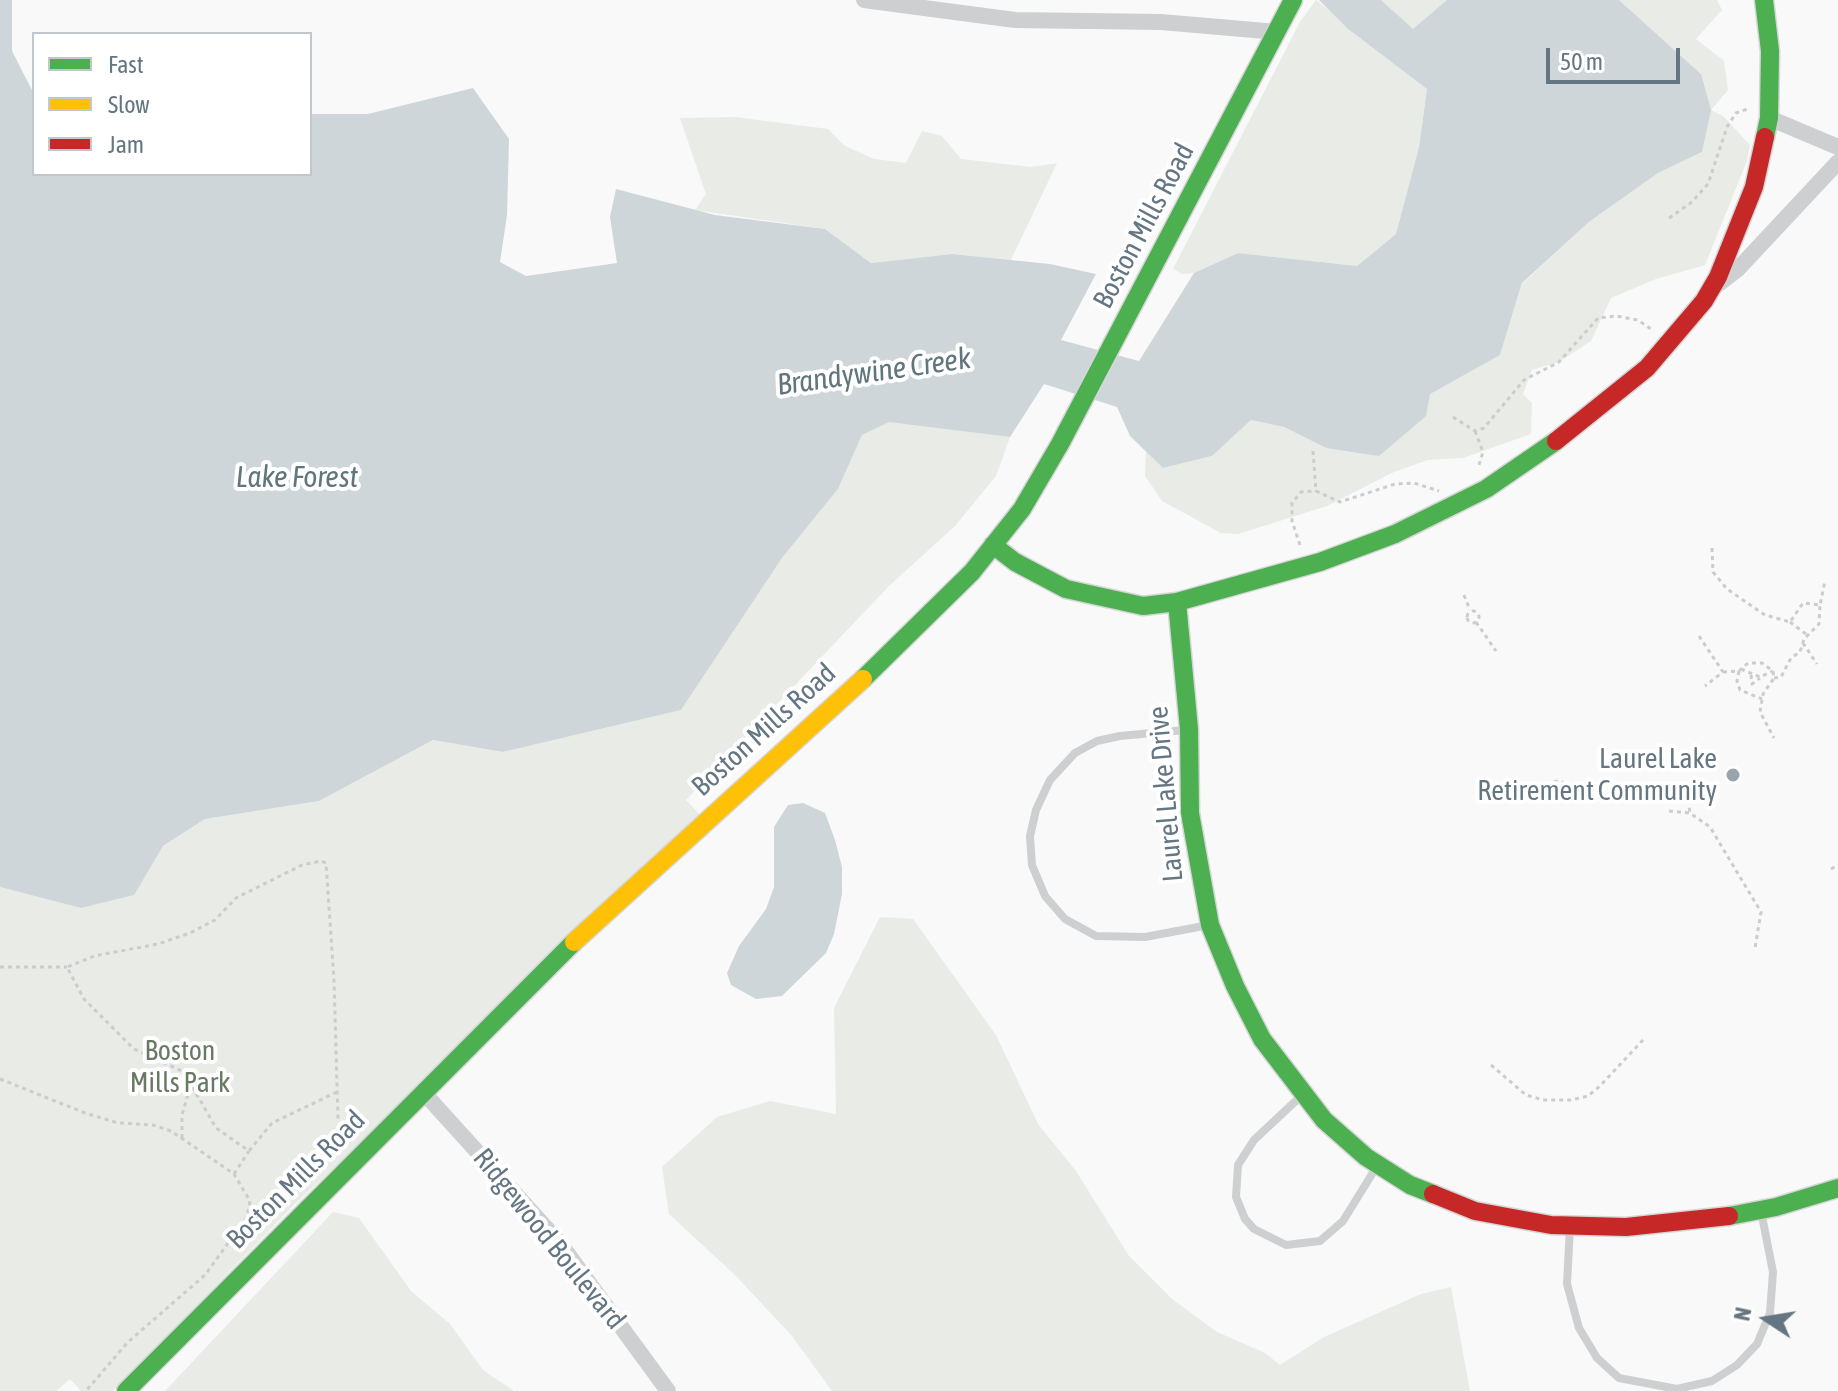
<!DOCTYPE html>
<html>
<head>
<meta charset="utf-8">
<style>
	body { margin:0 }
	#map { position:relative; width:1838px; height:1391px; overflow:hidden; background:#f9f9f9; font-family:"Asap Condensed",sans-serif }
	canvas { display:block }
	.legend { position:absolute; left:32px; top:32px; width:280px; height:144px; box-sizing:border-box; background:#fff; border:2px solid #c1c8cd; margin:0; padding:10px 14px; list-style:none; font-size:24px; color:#657683 }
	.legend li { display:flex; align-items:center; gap:16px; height:40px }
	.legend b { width:40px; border:2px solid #c1c8cd }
	.north { position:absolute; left:1726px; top:1279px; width:80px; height:80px; -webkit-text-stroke:6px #fff; paint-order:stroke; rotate:282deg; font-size:22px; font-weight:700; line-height:32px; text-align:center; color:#657683 }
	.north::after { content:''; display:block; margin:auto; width:28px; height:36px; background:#657683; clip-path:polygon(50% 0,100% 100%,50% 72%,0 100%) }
	.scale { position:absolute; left:1546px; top:48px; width:134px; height:36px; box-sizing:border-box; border:4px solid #657683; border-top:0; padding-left:10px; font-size:24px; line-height:28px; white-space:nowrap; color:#657683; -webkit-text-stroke:6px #fff; paint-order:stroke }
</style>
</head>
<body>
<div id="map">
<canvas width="1838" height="1391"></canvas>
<ul class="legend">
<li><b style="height:10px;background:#4caf50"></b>Fast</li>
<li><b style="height:10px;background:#ffc107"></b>Slow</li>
<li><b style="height:10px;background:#c62828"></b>Jam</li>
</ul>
<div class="north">N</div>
<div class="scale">50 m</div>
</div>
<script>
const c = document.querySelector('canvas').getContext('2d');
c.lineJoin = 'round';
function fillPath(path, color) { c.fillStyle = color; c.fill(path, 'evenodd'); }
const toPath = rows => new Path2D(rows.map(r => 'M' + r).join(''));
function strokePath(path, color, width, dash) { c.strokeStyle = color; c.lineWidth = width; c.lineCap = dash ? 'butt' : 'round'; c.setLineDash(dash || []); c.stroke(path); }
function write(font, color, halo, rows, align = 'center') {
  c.font = font + ' "Asap Condensed",sans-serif'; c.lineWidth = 8; c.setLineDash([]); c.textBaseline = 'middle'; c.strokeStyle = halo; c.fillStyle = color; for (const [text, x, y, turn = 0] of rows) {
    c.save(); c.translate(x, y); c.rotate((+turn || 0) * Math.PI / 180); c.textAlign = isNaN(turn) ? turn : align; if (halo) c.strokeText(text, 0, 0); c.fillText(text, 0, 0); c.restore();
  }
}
fillPath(toPath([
	[1316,0,1427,89,1419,147,1396,234,1357,266,1238,253,1194,273,1182,274,1173,269,1300,22],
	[1381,0,1447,0,1413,30],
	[1619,0,1717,0,1722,10,1696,39,1724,61,1728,90,1711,110,1723,116,1750,145,1747,161,1705,265,1656,279,1611,298,1591,341,1559,362,1532,370,1523,394,1532,403,1531,434,1463,458,1428,460,1394,472,1327,506,1238,534,1221,533,1162,501,1145,476,1146,451,1163,468,1212,456,1251,420,1284,427,1326,448,1500,355,1522,284,1589,222,1658,173,1702,152,1701,74],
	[735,117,828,129,845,146,874,159,906,163,922,131,942,136,961,159,1031,167,1057,163,1011,260,952,254,871,263,825,229,695,210,706,194,680,118],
	[889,421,1010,437,996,476,955,526,889,586,686,800,705,820,294,1205,113,1391,81,1391,70,1379,56,1391,0,1391,0,887,81,908,133,895,163,846,205,819,319,801,433,740,503,752,681,710,782,558,838,489,862,435],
	[880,917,913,919,996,1035,1038,1124,1076,1171,1129,1256,1172,1299,1217,1332,1265,1353,1280,1365,1324,1337,1421,1294,1451,1287,1470,1391,832,1391,792,1336,735,1275,669,1214,662,1167,717,1117,770,1101,836,1114,834,1008],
	[333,1212,359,1218,411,1291,450,1324,483,1370,514,1391,165,1391]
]), '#e8ebe6');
fillPath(toPath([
	[0,0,12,0,12,51,34,94,34,174,310,174,310,114,368,114,473,88,509,139,507,215,500,262,526,276,617,263,610,217,616,189,715,215,825,229,871,263,952,254,1050,264,1096,274,1061,340,1139,361,1194,273,1238,253,1357,266,1396,234,1419,147,1427,89,1347,28,1319,0,1381,0,1413,29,1447,0,1619,0,1701,74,1711,110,1702,152,1658,173,1589,222,1522,283,1500,355,1430,394,1426,416,1379,456,1326,448,1284,427,1251,420,1212,456,1163,468,1130,436,1117,407,1044,384,1010,437,889,422,862,435,838,489,782,558,681,710,503,752,433,740,319,801,205,819,163,846,134,895,81,908,0,887],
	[803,803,825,813,835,840,842,867,842,894,834,934,826,953,782,996,756,999,731,985,727,973,739,946,766,909,774,887,774,827,788,805]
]), '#ced6d9');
const fast = toPath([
	[1764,0,1770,51,1769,118,1765,137],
	[993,545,1015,562,1066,589,1143,606,1177,602,1320,562,1395,534,1486,489,1556,441],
	[1177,602,1189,729,1190,813,1210,925,1235,986,1262,1039,1324,1120,1366,1157,1410,1185,1433,1194],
	[863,679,972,572,1022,509,1060,444,1293,0],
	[1729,1216,1776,1207,1838,1188],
	[126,1391,574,942]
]);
const slow = toPath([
	[574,942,863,679]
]);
const jam = toPath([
	[1556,441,1647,368,1704,301,1718,277,1754,187,1765,137],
	[1433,1194,1475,1211,1551,1225,1626,1227,1729,1216]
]);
strokePath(fast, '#d5d6d7', 21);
strokePath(slow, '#d5d6d7', 21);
strokePath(jam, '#d5d6d7', 21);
strokePath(toPath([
	[1669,218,1692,202,1708,184,1727,127,1736,113,1750,108],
	[1453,417,1475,431,1484,428,1524,380,1559,362,1598,318,1616,316,1638,320,1654,331],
	[1475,431,1483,452,1478,468],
	[1313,451,1316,491,1340,502,1395,484,1414,483,1439,491],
	[1300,545,1292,521,1292,503,1301,492,1316,491],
	[1712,548,1713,572,1727,589,1765,615,1790,622,1803,603,1820,605,1825,581],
	[1464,595,1470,610],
	'1467 617a6 6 0 1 1 12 0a6 6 0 1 1-12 0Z',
	[1476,622,1496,651],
	[1790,622,1806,634],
	[1699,636,1723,672,1705,686],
	[1803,643,1817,664],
	[1741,669,1760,677,1773,671],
	[1739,671,1737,681,1740,690,1762,699],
	[1723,672,1739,671,1748,663,1762,663,1773,671,1774,678,1763,694,1760,712,1774,738],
	[1751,675,1752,684,1760,678],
	[1774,678,1781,677,1791,658,1800,652,1804,639,1819,624,1820,605],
	[1686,784,1690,813],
	[1532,792,1556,781,1598,789],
	[1669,811,1690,813,1710,827,1761,912,1755,948],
	[1831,869,1838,865],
	[0,967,67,967],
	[1491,1065,1526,1095,1543,1100,1571,1100,1588,1096,1600,1086,1643,1040],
	[0,1079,85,1113,118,1123,153,1125,171,1131,234,1174,250,1201,247,1217,205,1275,128,1342,86,1391],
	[337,1092,272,1123,249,1151,216,1128,184,1072,134,1049,84,999,67,967,94,956,158,944,190,933,215,920,236,898,302,865,321,861,326,863,334,980,338,1119],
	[182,1138,182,1115,191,1084],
	[234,1174,249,1151]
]), '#cbcccd', 3, [4, 4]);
strokePath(toPath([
	[1185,730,1120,736,1097,741,1075,753,1050,780,1036,810,1030,836,1032,865,1045,896,1065,919,1096,936,1145,937,1209,925],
	[1301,1096,1254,1140,1238,1165,1236,1197,1245,1219,1254,1229,1286,1245,1320,1241,1343,1221,1377,1166],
	[1570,1227,1567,1284,1579,1328,1597,1358,1619,1378,1677,1389,1712,1381,1737,1365,1757,1344,1770,1313,1773,1272,1761,1211]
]), '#cecfd0', 8);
strokePath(toPath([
	[864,0,1015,20,1161,22,1277,32],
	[1769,118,1838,147],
	[1716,286,1737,270,1838,162],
	[424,1093,559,1242,668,1391]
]), '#cecfd0', 16);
strokePath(fast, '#4caf50', 18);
strokePath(slow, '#ffc107', 18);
strokePath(jam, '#c62828', 18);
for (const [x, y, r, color] of [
	[1733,775,8,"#99a4ac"]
]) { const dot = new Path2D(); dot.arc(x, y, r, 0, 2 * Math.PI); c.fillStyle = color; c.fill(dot); strokePath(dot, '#fff', 3); }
write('28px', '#657683', '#fff', [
	["Boston Mills Road",1144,226,-62],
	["Boston Mills Road",764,730,-42],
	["Laurel Lake Drive",1166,794,-95],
	["Boston Mills Road",296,1180,-45],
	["Ridgewood Boulevard",549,1239,51]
]);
write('28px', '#657683', '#fff', [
	["Laurel Lake",1717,759],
	["Retirement Community",1717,791]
], 'right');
write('28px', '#687a64', '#fff', [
	["Boston",180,1051],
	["Mills Park",180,1083]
]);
write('italic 30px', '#60757c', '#fff', [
	["Brandywine Creek",874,372,-8],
	["Lake Forest",297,478]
]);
</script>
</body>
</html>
